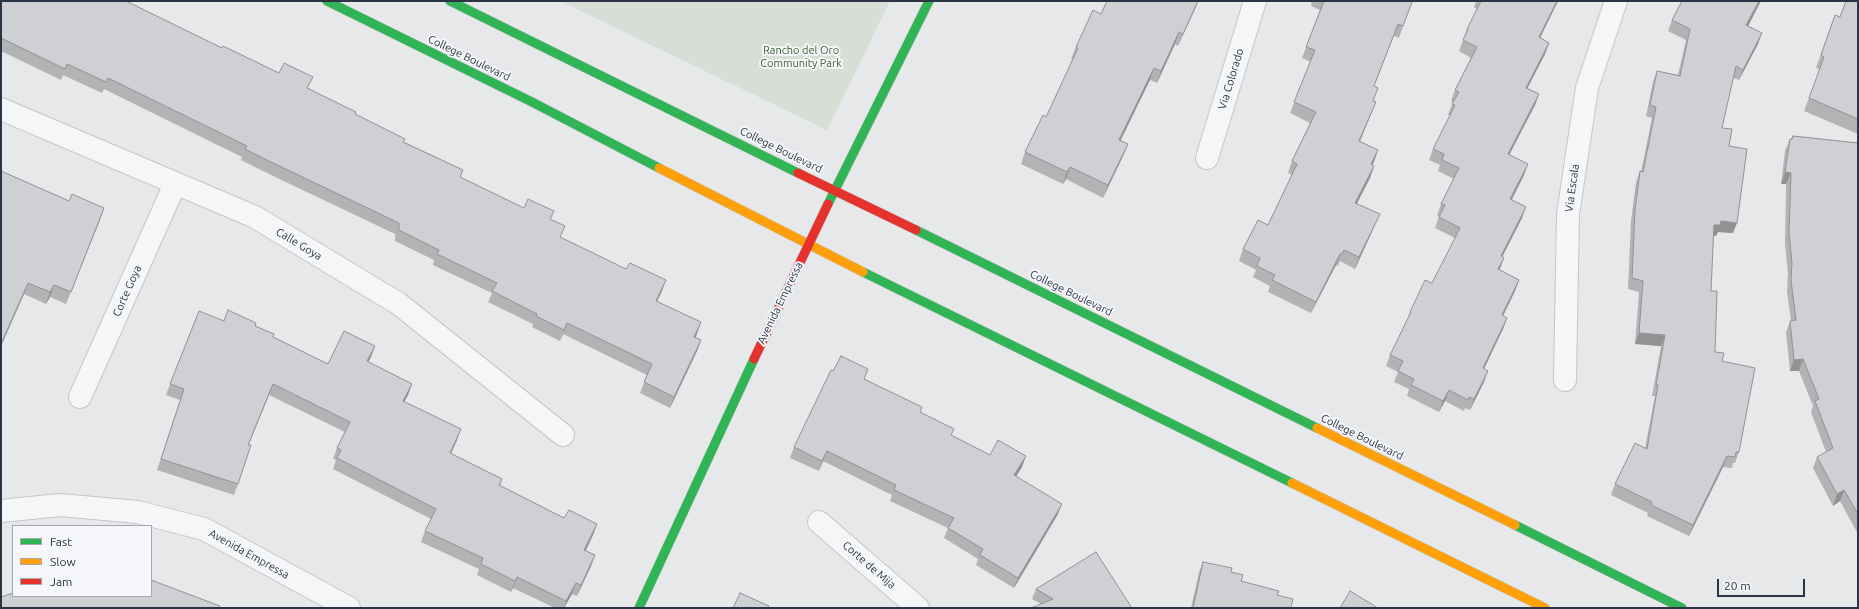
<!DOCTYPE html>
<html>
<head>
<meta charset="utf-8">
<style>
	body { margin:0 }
	#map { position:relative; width:1859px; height:609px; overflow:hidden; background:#e6e8ea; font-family:Ubuntu,sans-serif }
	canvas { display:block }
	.frame { position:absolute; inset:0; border:2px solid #2b3445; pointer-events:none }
	.legend { position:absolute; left:12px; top:525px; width:140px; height:72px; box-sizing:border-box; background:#f4f6f9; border:1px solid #a4a8b1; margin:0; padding:5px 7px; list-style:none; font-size:12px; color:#2b3445 }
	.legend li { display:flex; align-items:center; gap:8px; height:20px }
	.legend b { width:20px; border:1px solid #a4a8b1 }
	.scale { position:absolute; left:1717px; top:579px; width:88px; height:18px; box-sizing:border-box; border:2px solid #2b3445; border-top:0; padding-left:5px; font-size:12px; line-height:14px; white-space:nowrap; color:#2b3445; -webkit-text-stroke:3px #f4f6f9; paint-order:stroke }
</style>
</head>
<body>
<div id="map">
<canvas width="1859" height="609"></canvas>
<div class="frame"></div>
<ul class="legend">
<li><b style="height:5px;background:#30b455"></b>Fast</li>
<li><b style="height:5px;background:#ff9f0a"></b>Slow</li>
<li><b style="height:5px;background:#e5322d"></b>Jam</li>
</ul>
<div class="scale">20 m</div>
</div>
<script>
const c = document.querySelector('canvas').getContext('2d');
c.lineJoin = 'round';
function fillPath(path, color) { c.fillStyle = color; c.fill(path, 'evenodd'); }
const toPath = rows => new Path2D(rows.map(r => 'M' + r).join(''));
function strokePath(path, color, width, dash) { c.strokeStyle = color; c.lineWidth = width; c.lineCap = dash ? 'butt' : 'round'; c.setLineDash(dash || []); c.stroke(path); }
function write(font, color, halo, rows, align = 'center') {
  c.font = font + ' Ubuntu,sans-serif'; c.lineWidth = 4; c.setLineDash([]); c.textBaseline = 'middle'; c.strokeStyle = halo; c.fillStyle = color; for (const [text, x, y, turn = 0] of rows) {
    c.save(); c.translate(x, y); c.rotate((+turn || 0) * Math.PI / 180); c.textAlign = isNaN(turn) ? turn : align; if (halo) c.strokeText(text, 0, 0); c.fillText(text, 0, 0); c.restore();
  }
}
fillPath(toPath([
	[560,1,890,1,827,130]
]), '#d6ded6');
const street = toPath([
	[1,109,255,217,399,304,563,435],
	[1207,158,1255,1],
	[1565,380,1568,214,1587,88,1616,1],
	[80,397,175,184],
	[1,511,60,505,138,512,204,529,349,608],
	[819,522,918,608]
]);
const fast = toPath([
	[327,1,532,102,659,168],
	[450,1,798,173],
	[828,204,929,1],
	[916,230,1317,428],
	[863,272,1292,483],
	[1515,525,1682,608],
	[639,608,754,359]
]);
const slow = toPath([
	[659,168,863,272],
	[1317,428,1515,525],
	[1292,483,1545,608]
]);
const jam = toPath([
	[798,173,916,230],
	[754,359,828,204]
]);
strokePath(street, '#c4c6c8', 24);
strokePath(fast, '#c4c6c8', 10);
strokePath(slow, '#c4c6c8', 10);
strokePath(jam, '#c4c6c8', 10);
strokePath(street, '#f5f6f7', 22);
strokePath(fast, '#30b455', 9);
strokePath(slow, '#ff9f0a', 9);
strokePath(jam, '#e5322d', 9);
fillPath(toPath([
	[1,1,222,48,308,88,404,142,463,170,460,177,524,208,551,219,561,238,662,291,657,301,697,334,695,337,701,340,697,351,670,408,640,393,647,375,563,334,560,341,532,327,533,324,488,302,492,293,433,265,434,260,395,241,395,234,269,174,241,160,242,157,104,89,102,93,63,75,61,80,1,51],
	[1107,1,1198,1,1178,46,1175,44,1157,83,1150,80,1120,140,1128,144,1123,156,1103,198,1066,179,1063,184,1021,164,1025,152,1046,117,1073,60,1071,59,1076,47,1101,14],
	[1312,1,1412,1,1408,13,1399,38,1394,36,1374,86,1373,101,1376,102,1360,141,1378,150,1372,165,1374,166,1370,178,1357,203,1375,225,1355,269,1340,261,1338,266,1336,265,1311,313,1268,292,1270,286,1253,277,1256,270,1239,261,1243,249,1268,225,1292,175,1288,173,1292,161,1310,123,1290,113,1311,62,1302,58,1320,10,1311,6],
	[1476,1,1558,1,1540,38,1549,43,1545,54,1527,88,1539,94,1535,105,1509,155,1524,175,1512,200,1522,218,1502,257,1499,270,1519,280,1515,291,1503,316,1507,318,1503,329,1484,369,1484,382,1470,410,1465,408,1464,411,1445,401,1439,412,1407,396,1409,389,1394,382,1398,372,1386,366,1390,355,1406,323,1410,312,1432,283,1455,238,1435,228,1439,216,1437,215,1441,204,1454,179,1438,171,1440,165,1429,160,1433,149,1450,115,1448,115,1453,102,1451,101,1455,90,1471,58,1459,51,1467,29,1477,9,1474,7],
	[1858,1,1858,134,1804,111,1820,69,1816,68,1835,15,1840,17],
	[1672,20,1748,26,1758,44,1739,80,1733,78,1722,128,1729,146,1733,233,1718,232,1716,236,1713,236,1711,291,1715,352,1722,361,1739,452,1735,463,1733,463,1732,468,1723,467,1689,536,1647,516,1648,513,1611,495,1615,484,1645,448,1655,396,1652,396,1661,346,1635,344,1639,292,1628,289,1631,221,1636,182,1640,171,1641,172,1652,118,1646,116,1653,82,1657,71,1678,75,1686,40,1668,31],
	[1793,136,1858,143,1858,534,1840,501,1833,506,1813,468,1817,457,1826,452,1811,412,1813,406,1799,371,1790,371,1786,332,1790,321,1791,321,1787,292,1788,274,1785,244,1786,184,1781,184,1785,151,1790,139,1791,139],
	[1,171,69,201,104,208,66,304,50,297,46,304,24,294,1,346],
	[224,321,255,326,273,337,328,364,375,346,368,362,412,384,408,395,404,402,457,440,451,454,502,479,500,486,564,518,597,524,593,535,586,551,595,555,591,566,577,596,572,594,564,608,555,608,513,588,511,592,477,575,479,569,421,542,425,531,431,519,333,469,336,460,333,459,337,448,345,432,269,395,248,445,238,484,234,495,157,470,180,400,166,395,170,384],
	[865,379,920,413,952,436,990,455,1022,467,1016,476,1058,514,1014,588,976,565,978,559,944,538,948,528,890,501,892,495,823,461,819,471,790,458,794,447],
	[1203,562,1231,572,1241,581,1277,595,1292,608,1191,608,1199,572],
	[1036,589,1132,608,1041,604,1032,599]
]), '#b1b3b5');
fillPath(toPath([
	[1198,1,1196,7,1178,46,1183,34],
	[1557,1,1558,1,1535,48,1539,37],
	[1759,1,1761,1,1743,36,1746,25],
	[1179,32,1175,44,1157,83,1161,71],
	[1762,33,1758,44,1739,80,1743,70],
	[1549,43,1545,54,1522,99,1526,88],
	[1154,68,1150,80,1115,152,1119,140],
	[1539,94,1535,105,1504,165,1508,154],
	[1376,102,1371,114,1355,153,1359,141],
	[1128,144,1123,156,1103,198,1108,185],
	[1378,150,1374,162,1366,176,1371,164],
	[1528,164,1524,175,1506,210,1510,199],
	[1374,166,1370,178,1351,215,1355,203],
	[1070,167,1066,179,1063,184,1067,172],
	[1785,172,1791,173,1786,184,1781,184],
	[1526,207,1522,218,1497,267,1501,256],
	[104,208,100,220,66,304,71,292],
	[1380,214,1355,269,1359,257],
	[1721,221,1737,223,1733,233,1718,232,1716,236,1710,235,1714,225],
	[1340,254,1336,265,1311,313,1316,302],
	[1504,258,1500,269,1494,280,1498,269],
	[666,280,662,291,652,312,656,301],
	[1519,280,1515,291,1498,326,1502,315],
	[28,283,24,294,1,346,1,344],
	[54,285,50,297,46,304,50,292],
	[1507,318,1503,329,1479,379,1483,368],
	[701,322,697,334,690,348,694,337],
	[567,323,563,334,560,341,564,330],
	[1639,333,1665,335,1661,346,1635,344],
	[701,340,697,351,670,408,674,397],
	[375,346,371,357,363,372,367,361],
	[1803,359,1799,371,1790,371,1794,360],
	[1488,371,1484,382,1470,410,1474,399],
	[273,384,269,395,244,456,248,445],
	[412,384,408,395,399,412,403,401],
	[1449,390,1445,401,1439,412,1443,401],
	[461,429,457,440,446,464,450,453],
	[827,451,819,471,822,461],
	[1026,456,1022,467,1010,486,1014,475],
	[1727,456,1723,467,1689,536,1693,525],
	[1844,490,1840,501,1833,506,1837,494],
	[1062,504,1058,514,1014,588,1018,578],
	[597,524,593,535,580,561,584,550],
	[595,555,591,566,577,596,581,585],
	[517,577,513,588,511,592,515,581],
	[576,583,572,594,564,608,566,601]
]), '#909294');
const building = toPath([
	[1,1,126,1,222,48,223,46,279,73,284,63,313,77,307,88,356,112,355,114,405,139,403,142,463,170,460,177,524,208,528,199,554,211,550,219,565,226,560,237,626,269,630,263,666,280,656,301,701,322,694,337,701,340,674,397,644,382,652,364,567,323,564,330,536,316,537,314,492,291,497,283,437,254,439,250,399,230,399,223,273,163,245,149,247,146,108,78,106,82,67,64,65,69,1,38,1,1],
	[1107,1,1198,1,1183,34,1179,32,1161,71,1154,68,1119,140,1128,144,1108,185,1070,167,1067,172,1025,152,1043,115,1046,117,1078,48,1076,47,1093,10,1101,14,1107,1],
	[1324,1,1411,1,1412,2,1403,26,1398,24,1374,86,1378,88,1373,101,1376,102,1359,141,1378,150,1371,164,1374,166,1355,203,1380,214,1359,257,1344,250,1342,254,1340,254,1316,302,1272,280,1275,275,1257,266,1260,258,1243,249,1258,220,1268,225,1297,164,1292,161,1316,112,1294,102,1315,50,1306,47,1324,1],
	[1481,1,1557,1,1539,37,1549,43,1526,88,1539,94,1508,154,1528,164,1510,199,1526,207,1501,256,1504,258,1498,269,1519,280,1502,315,1507,318,1483,368,1488,371,1474,399,1469,397,1468,400,1449,390,1443,401,1411,385,1414,379,1398,371,1403,361,1390,355,1411,312,1410,312,1425,280,1432,283,1460,228,1439,217,1445,205,1441,204,1459,168,1442,160,1444,154,1433,149,1455,105,1452,104,1459,92,1455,90,1477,47,1463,40,1468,29,1467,29,1481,1],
	[1682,1,1759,1,1746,25,1762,33,1743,70,1736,66,1722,128,1732,129,1729,146,1747,149,1737,223,1721,221,1720,225,1714,225,1711,291,1717,291,1715,352,1724,353,1722,361,1755,368,1739,452,1736,452,1735,457,1727,456,1693,525,1651,505,1652,502,1615,484,1635,443,1647,449,1658,385,1656,385,1665,335,1639,333,1643,281,1632,278,1635,210,1640,171,1643,172,1656,107,1650,105,1657,71,1680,76,1690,29,1672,20,1682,1],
	[1846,1,1858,1,1858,119,1809,98,1824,57,1821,55,1835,15,1840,17,1846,1],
	[1793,136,1858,143,1858,514,1844,490,1837,494,1817,457,1833,448,1815,401,1819,399,1803,359,1794,360,1790,321,1796,320,1791,280,1792,263,1789,233,1791,173,1785,172,1790,139,1792,139,1793,136],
	[1,171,69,201,72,194,104,208,71,292,54,285,50,292,28,283,1,344,1,171],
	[228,310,256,323,255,326,274,334,273,337,328,364,344,331,375,346,367,361,412,384,403,401,461,429,450,453,502,479,499,485,564,518,569,510,597,524,584,550,595,555,581,585,576,583,566,601,517,577,515,581,481,564,483,558,425,531,436,509,337,458,341,450,337,448,350,422,273,384,248,445,251,445,238,484,161,459,184,389,170,384,199,311,224,321,228,310],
	[841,356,868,369,864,379,922,407,920,412,954,429,951,435,990,455,998,440,1026,456,1014,475,1062,504,1018,578,980,555,983,549,948,528,954,518,894,490,896,485,827,451,822,461,794,447,831,370,833,371,841,356],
	[1096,552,1132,608,1031,608,1053,599,1036,589,1096,552],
	[1203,562,1232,568,1231,572,1243,575,1241,581,1279,591,1277,595,1293,599,1291,607,1292,608,1193,608,1203,562],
	[151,580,220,606,220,607,221,608,1,608,1,597,13,593,13,596,151,596,151,580],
	[1350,591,1378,608,1340,608,1350,591],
	[740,593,769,606,768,608,733,608,740,593]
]);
fillPath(building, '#ced0d3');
strokePath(building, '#909294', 1);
write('11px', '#3f6138', '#f4f6f9', [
	["Rancho del Oro",801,50],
	["Community Park",801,63]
]);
write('11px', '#2b3445', '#f4f6f9', [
	["College Boulevard",469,58,26],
	["Via Colorado",1231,79,-73],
	["College Boulevard",781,150,26],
	["Via Escala",1572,188,-82],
	["Calle Goya",299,244,31],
	["Corte Goya",127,291,-66],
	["College Boulevard",1071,293,26],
	["Avenida Empressa",780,303,-64],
	["College Boulevard",1362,437,26],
	["Avenida Empressa",249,554,29],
	["Corte de Mija",869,565,41]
]);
</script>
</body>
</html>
